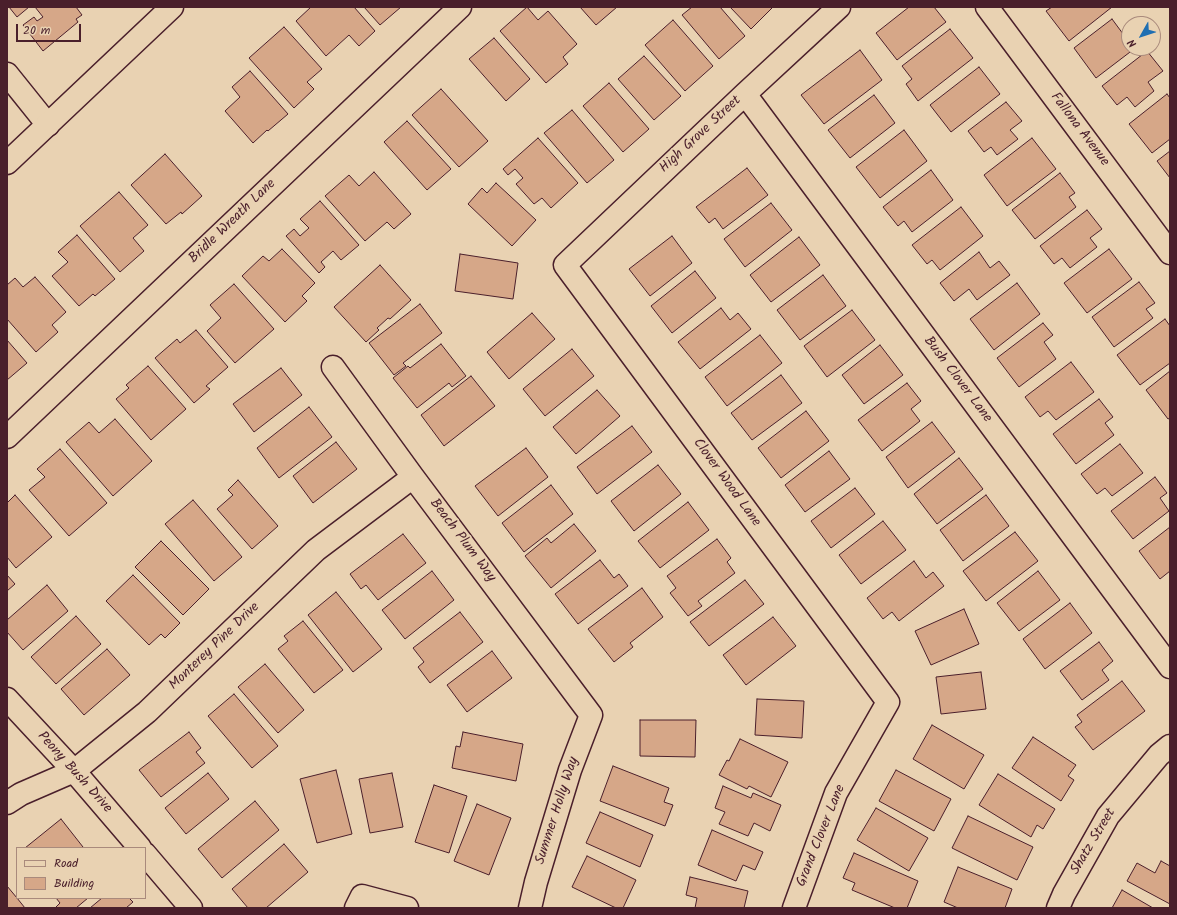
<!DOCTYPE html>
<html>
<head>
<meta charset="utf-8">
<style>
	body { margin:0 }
	#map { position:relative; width:1177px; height:915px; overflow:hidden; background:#e9d2b2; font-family:Kalam,sans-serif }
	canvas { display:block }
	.frame { position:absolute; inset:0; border:8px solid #4a1f2b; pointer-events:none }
	.legend { position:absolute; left:16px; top:847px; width:130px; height:52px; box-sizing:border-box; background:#e9d2b2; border:1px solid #a98a7c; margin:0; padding:5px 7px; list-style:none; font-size:12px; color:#4a1f2b }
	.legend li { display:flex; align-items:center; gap:8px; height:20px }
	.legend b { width:20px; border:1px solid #a98a7c }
	.north { position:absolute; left:1121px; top:16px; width:40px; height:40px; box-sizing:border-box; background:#e9d2b2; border:1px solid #a98a7c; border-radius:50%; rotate:231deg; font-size:11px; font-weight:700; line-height:16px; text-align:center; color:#4a1f2b }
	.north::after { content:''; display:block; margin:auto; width:14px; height:18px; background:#1f6fb2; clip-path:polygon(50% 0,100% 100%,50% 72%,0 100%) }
	.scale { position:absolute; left:16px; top:24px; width:65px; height:18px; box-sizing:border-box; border:2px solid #4a1f2b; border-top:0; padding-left:5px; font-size:12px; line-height:14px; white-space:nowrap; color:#4a1f2b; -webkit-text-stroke:3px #e9d2b2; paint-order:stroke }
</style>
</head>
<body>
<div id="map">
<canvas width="1177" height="915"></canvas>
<div class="frame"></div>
<ul class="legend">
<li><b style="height:5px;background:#e9d2b2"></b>Road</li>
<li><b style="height:11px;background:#d6a788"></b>Building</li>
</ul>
<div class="north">N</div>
<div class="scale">20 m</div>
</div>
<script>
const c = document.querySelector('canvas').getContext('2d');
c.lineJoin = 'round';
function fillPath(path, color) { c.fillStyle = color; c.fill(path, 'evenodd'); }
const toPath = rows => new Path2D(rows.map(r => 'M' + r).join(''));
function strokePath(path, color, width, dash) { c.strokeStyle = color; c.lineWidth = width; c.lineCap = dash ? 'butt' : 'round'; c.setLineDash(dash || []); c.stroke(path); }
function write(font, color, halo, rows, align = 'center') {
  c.font = font + ' Kalam,sans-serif'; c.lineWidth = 3.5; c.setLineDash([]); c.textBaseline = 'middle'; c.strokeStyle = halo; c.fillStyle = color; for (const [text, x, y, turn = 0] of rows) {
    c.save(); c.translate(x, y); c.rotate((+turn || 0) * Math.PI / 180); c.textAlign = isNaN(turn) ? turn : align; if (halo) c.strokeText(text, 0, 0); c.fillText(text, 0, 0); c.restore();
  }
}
const building = toPath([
	[9,7,29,7,17,17,9,7],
	[35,7,76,7,82,15,76,19,78,22,43,51,23,25,34,17,37,21,43,17,35,7],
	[311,7,354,7,375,31,359,46,349,35,326,56,296,21,311,7],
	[364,7,401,7,380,25,364,7],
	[527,7,538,20,548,11,577,44,563,57,568,64,546,83,500,31,527,7],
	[580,7,617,7,596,25,580,7],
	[692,7,720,7,745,36,719,59,682,15,692,7],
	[730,7,773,7,751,29,730,7],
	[909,7,934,7,946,22,897,60,876,33,909,7],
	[1052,7,1112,7,1069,41,1046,11,1052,7],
	[1112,19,1129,42,1129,48,1134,49,1096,78,1074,48,1112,19],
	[673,20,713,66,685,91,645,45,673,20],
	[284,27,322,69,307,82,314,89,294,108,249,58,284,27],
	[950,29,973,58,918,101,906,84,912,79,902,66,950,29],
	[494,38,530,79,506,101,469,59,494,38],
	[860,50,882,80,824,124,801,95,860,50],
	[1147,51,1163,71,1148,82,1154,91,1135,107,1127,97,1117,105,1102,86,1147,51],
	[644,56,681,96,654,120,618,79,644,56],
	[979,67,1000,94,951,132,930,105,979,67],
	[250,71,288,114,268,131,267,130,253,143,225,111,240,97,232,87,250,71],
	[609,83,649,129,623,152,583,106,609,83],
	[441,89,488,141,459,167,412,115,441,89],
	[1167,94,1170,98,1170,139,1152,153,1129,124,1167,94],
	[874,95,895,123,850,158,828,130,874,95],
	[1006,102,1022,121,1010,130,1018,139,997,155,991,147,984,152,968,131,1006,102],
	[572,110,614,160,587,183,544,133,572,110],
	[407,121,451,169,427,190,384,142,407,121],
	[904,130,927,161,880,198,856,167,904,130],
	[538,138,578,183,551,208,542,198,534,204,516,184,523,178,515,169,508,175,503,169,538,138],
	[1032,138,1056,169,1007,206,984,175,1032,138],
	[1170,151,1170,178,1157,161,1170,151],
	[165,154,202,196,182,214,181,212,166,224,131,185,165,154],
	[747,168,768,195,723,229,715,218,709,223,696,207,747,168],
	[931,170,953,200,912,232,904,221,898,226,883,207,931,170],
	[374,172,411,214,394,229,387,222,365,241,325,196,349,175,359,186,374,172],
	[1060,173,1075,193,1069,197,1076,207,1035,239,1012,210,1060,173],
	[496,183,536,220,512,246,468,204,482,188,487,193,496,183],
	[119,192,148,225,133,238,144,251,120,272,80,226,119,192],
	[320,201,359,245,341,260,333,251,321,262,325,267,319,273,286,236,294,229,300,236,309,228,300,219,320,201],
	[771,203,792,230,745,267,724,239,771,203],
	[961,207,983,236,940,270,932,260,927,264,912,245,961,207],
	[1087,210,1102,229,1090,238,1097,247,1070,268,1062,258,1054,264,1040,246,1087,210],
	[77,235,115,279,95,296,93,294,79,306,52,276,68,262,58,252,77,235],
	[672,236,692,263,650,296,629,269,672,236],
	[799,237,820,265,771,302,750,275,799,237],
	[282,249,315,283,302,296,307,301,285,322,242,276,263,256,269,261,282,249],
	[1109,249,1132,279,1087,313,1064,283,1109,249],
	[979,252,990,268,999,261,1010,275,977,300,969,289,954,301,940,283,979,252],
	[460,254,518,263,513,299,455,291,460,254],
	[380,265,411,300,390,319,388,318,377,328,379,330,366,342,334,307,380,265],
	[695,271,716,298,672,333,651,306,695,271],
	[823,275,846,306,800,340,777,310,823,275],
	[35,277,66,312,52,325,58,332,36,352,7,319,7,285,15,278,23,287,35,277],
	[1139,282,1155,303,1146,309,1153,318,1114,347,1092,317,1139,282],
	[1017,283,1040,314,994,350,970,319,1017,283],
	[234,284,274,329,235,363,207,331,221,318,210,305,234,284],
	[420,304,442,333,403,363,406,366,394,375,369,343,420,304],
	[721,308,730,320,738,313,751,329,700,369,678,342,721,308],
	[852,310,875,340,827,377,804,346,852,310],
	[532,313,555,339,509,379,487,352,532,313],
	[1165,319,1170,326,1170,363,1140,385,1117,355,1165,319],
	[1043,323,1053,335,1044,342,1056,359,1019,387,997,358,1043,323],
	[196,330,228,367,206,386,210,389,194,403,155,358,177,339,180,343,196,330],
	[760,335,782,363,727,406,705,377,760,335],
	[7,340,27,363,7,380,7,340],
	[441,344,466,376,452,387,449,383,417,408,393,378,408,366,410,368,441,344],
	[880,345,903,375,864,404,842,375,880,345],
	[572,349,594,376,545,416,523,389,572,349],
	[1071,362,1094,392,1056,420,1048,411,1040,417,1025,397,1071,362],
	[148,366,186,409,151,440,116,399,129,388,126,385,148,366],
	[281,368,302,395,254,432,233,404,281,368],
	[1170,371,1170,418,1168,419,1146,390,1170,371],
	[781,375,802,403,752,440,731,413,781,375],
	[471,376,495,406,444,446,421,415,471,376],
	[907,383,921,401,911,409,920,421,882,451,858,420,907,383],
	[597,390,620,416,576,454,553,427,597,390],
	[1099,399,1113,417,1105,423,1114,435,1076,464,1053,434,1099,399],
	[309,407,332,437,279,478,257,448,309,407],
	[806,411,829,441,781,478,758,448,806,411],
	[115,419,152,461,113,496,66,442,89,422,99,433,115,419],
	[932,422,955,452,908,488,886,457,932,422],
	[632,426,652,452,597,494,577,467,632,426],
	[336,442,357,469,313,503,293,476,336,442],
	[1120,444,1143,473,1112,496,1105,488,1097,494,1081,474,1120,444],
	[526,448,548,477,498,516,475,486,526,448],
	[60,449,107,503,69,536,29,490,45,477,37,469,60,449],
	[829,451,850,479,805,512,785,485,829,451],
	[959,458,983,489,937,524,914,494,959,458],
	[658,465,681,494,634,531,611,501,658,465],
	[1155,477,1167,493,1160,498,1169,511,1133,539,1111,511,1155,477],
	[238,480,278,526,252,549,217,509,233,495,228,490,238,480],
	[551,485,573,514,524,552,502,523,551,485],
	[855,488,875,514,831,548,811,521,855,488],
	[15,495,52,537,16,568,7,557,7,503,15,495],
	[986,495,1009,526,963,561,940,530,986,495],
	[193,500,242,557,214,581,165,524,193,500],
	[688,502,709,530,660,568,638,541,688,502],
	[883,521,906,550,861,584,839,555,883,521],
	[574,524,596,551,551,588,525,556,547,538,551,543,574,524],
	[1170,527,1170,571,1160,579,1139,551,1170,527],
	[1015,532,1038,561,986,601,963,571,1015,532],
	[403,534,426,563,378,600,366,585,361,589,350,574,403,534],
	[717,539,731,558,727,562,735,573,698,601,702,606,688,616,670,593,676,588,667,576,717,539],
	[161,541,209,589,183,615,135,567,161,541],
	[600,560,614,578,619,574,628,586,578,624,555,594,600,560],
	[914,561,926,578,933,572,944,586,899,621,892,612,883,619,867,598,914,561],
	[432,571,454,600,405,639,382,610,432,571],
	[1038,571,1060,600,1019,631,997,603,1038,571],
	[7,575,15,584,7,591,7,575],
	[133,575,180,623,165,638,161,634,149,645,106,601,133,575],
	[745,580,764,604,709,646,690,622,745,580],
	[47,585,68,611,23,650,7,632,7,620,47,585],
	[642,588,663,617,630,643,633,647,614,662,588,629,642,588],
	[336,592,382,649,353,672,308,615,336,592],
	[1070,603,1092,633,1045,669,1023,639,1070,603],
	[964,609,979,644,931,665,915,631,964,609],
	[460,612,483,642,430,683,418,667,424,662,413,648,460,612],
	[76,616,101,644,56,684,31,657,76,616],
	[773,617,796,646,746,685,723,655,773,617],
	[303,621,343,670,314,693,278,649,288,641,284,636,303,621],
	[1099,642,1113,661,1102,670,1109,680,1082,700,1060,671,1099,642],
	[107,649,130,675,84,715,61,689,107,649],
	[492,651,512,678,467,712,447,685,492,651],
	[265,664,304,710,278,733,238,687,265,664],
	[981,672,986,709,941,714,936,677,981,672],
	[1122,681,1145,711,1093,750,1075,727,1082,722,1077,715,1122,681],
	[234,694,278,746,252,768,208,716,234,694],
	[757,699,804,701,802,738,755,735,757,699],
	[640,720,696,720,695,757,640,756,640,720],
	[932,725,984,755,964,789,913,759,932,725],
	[189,732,201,748,196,752,205,763,161,797,139,770,189,732],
	[463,732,523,744,516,781,452,768,456,746,460,747,463,732],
	[1033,737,1076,765,1068,776,1074,780,1061,801,1012,768,1033,737],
	[740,739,788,762,771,797,749,786,747,789,719,775,727,760,729,761,740,739],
	[613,766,669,788,664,802,673,805,665,826,600,801,613,766],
	[336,770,352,834,317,843,300,779,336,770],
	[896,770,951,799,934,831,879,801,896,770],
	[208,773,229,799,186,834,165,808,208,773],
	[392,773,403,827,370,833,359,779,392,773],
	[998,774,1055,809,1043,829,1037,825,1031,837,979,805,998,774],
	[434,785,467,796,449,853,415,842,434,785],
	[723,786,751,798,753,793,781,805,770,831,754,823,748,836,719,824,725,812,715,808,723,786],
	[255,801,279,830,222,878,198,849,255,801],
	[477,804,511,818,489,875,454,861,477,804],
	[876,808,928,838,909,871,857,840,876,808],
	[600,812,653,835,640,867,586,843,600,812],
	[968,816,1033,847,1017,880,952,848,968,816],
	[61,819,83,847,81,848,25,848,61,819],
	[712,830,763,852,755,870,743,865,736,881,698,865,712,830],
	[284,844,308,872,266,908,248,908,232,889,284,844],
	[854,853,918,881,907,908,895,908,852,890,855,883,843,878,854,853],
	[587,856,636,880,623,908,616,908,572,887,587,856],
	[1161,861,1170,866,1170,904,1127,881,1137,863,1155,873,1161,861],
	[958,867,1012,889,1005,908,958,908,944,902,958,867],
	[690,877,748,891,744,908,695,908,697,898,686,895,690,877],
	[7,886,17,898,25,908,7,908,7,886],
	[1122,890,1153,908,1112,908,1122,890],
	[56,898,88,898,76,908,55,908,60,903,56,898],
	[102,898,129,898,133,902,126,908,90,908,102,898]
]);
fillPath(building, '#d6a788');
strokePath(building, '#4a1f2b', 1);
const street = toPath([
	[987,7,1170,253],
	[7,74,48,125],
	[745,94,1170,667],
	[333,367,413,477,591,715,570,770,536,882,530,908],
	[7,437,460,7],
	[7,699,74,771,140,848],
	[7,803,21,794,74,771,147,712,316,550,413,477],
	[145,854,191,908],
	[356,908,362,896,407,908],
	[794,908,836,793,888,702,565,265,745,94,839,7],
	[1058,908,1064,894,1108,816,1159,755,1170,746]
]);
const secondary = toPath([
	[7,163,172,7]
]);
strokePath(street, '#4a1f2b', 25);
strokePath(secondary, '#4a1f2b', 25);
strokePath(street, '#e9d2b2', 22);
strokePath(secondary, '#e9d2b2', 22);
write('14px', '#4a1f2b', '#e9d2b2', [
	["Fallona Avenue",1079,130,53],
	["High Grove Street",701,135,-43],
	["Bridle Wreath Lane",233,222,-44],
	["Bush Clover Lane",957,380,53],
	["Clover Wood Lane",726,483,54],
	["Beach Plum Way",462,541,53],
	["Monterey Pine Drive",215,647,-44],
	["Peony Bush Drive",74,773,48],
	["Summer Holly Way",558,811,-72],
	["Grand Clover Lane",822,836,-68],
	["Shatz Street",1094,842,-59]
]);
</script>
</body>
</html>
